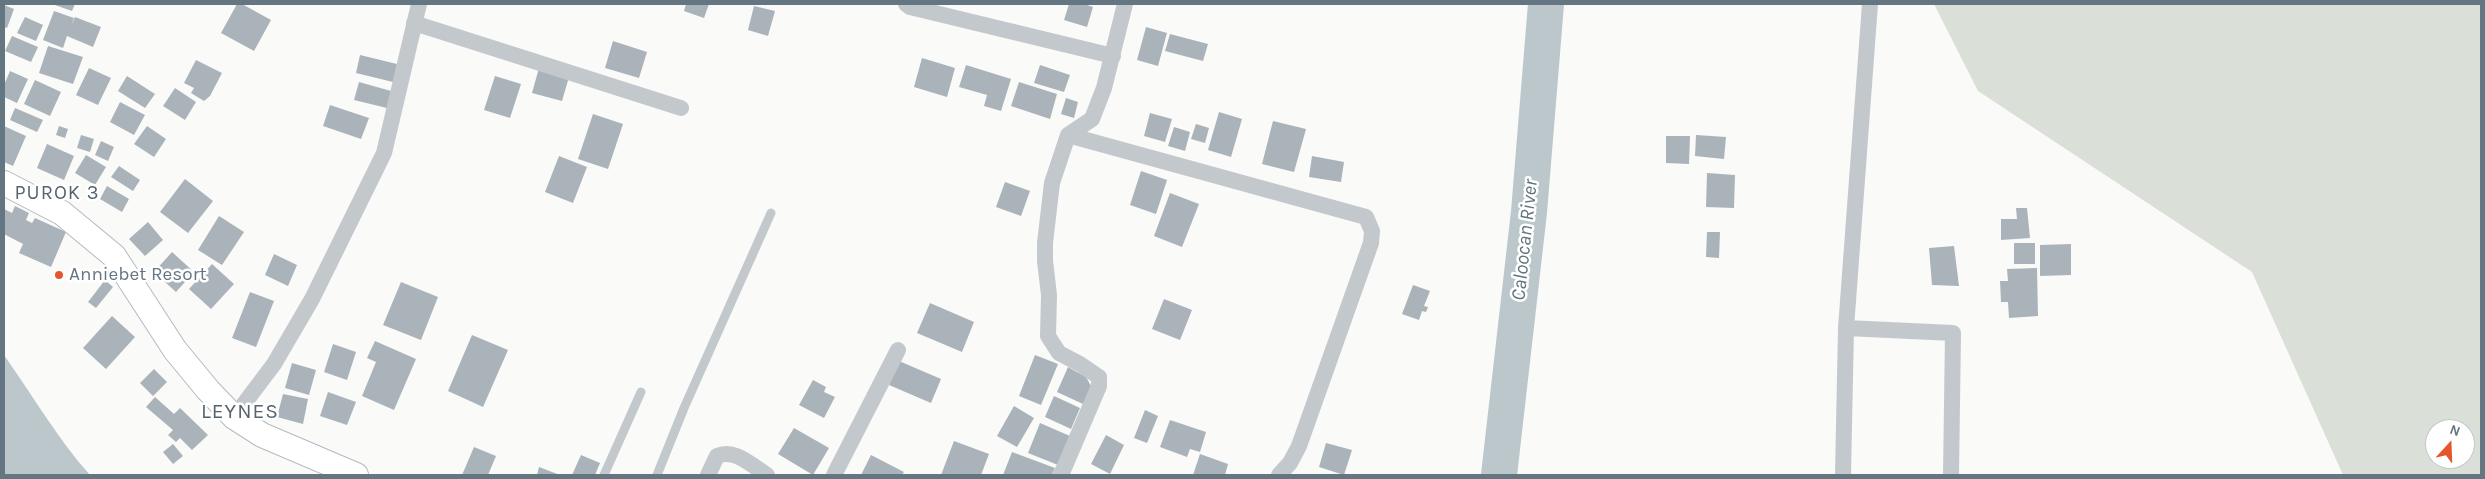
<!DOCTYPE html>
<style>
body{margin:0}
#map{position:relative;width:2485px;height:479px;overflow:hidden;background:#fafaf8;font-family:Karla,sans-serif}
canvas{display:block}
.frame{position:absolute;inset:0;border:5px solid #657683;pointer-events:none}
.north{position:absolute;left:2425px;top:419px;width:50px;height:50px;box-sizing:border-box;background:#fff;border:1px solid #c1c8cd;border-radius:50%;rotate:20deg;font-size:14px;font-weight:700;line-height:20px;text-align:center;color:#657683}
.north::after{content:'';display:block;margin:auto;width:18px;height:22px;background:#e4572e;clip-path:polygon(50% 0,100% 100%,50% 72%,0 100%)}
</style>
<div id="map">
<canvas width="2485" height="479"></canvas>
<div class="frame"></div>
<div class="north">N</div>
</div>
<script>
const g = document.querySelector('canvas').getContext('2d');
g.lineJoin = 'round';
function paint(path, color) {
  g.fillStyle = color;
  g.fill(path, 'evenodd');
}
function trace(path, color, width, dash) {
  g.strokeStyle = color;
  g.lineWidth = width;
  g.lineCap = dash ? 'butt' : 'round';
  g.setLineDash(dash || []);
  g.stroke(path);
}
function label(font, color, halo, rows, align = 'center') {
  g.font = font + ' Karla,sans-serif';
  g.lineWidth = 5;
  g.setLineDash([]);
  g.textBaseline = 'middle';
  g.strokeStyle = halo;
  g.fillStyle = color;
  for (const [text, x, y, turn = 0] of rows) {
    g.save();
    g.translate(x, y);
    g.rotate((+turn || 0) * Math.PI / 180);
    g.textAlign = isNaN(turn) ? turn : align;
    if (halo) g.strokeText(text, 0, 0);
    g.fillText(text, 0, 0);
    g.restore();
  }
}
const green = new Path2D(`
 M1934,4H2481V475H2343L2252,272L1978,91ZM2435,429H2465V459H2435Z`);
const water = new Path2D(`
 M4,355C33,396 57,438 90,475H4Z`);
const river = new Path2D(`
 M1499,475L1529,212L1546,4`);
const building = new Path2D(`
 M52,4H75L72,11Z
 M237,4H242L271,20L254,51L221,33Z
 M686,4H709L704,18L684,11Z
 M1069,4H1084L1093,7L1087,27L1064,20Z
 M4,5L14,9L7,28L4,27Z
 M754,6L775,11L768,36L748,30Z
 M54,11L74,18L71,26L75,17L101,27L93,47L67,36L63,48L43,40Z
 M25,17L43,25L36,41L17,33Z
 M1146,27L1167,33L1158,66L1137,60Z
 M1170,34L1208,44L1203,61L1165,51Z
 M12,36L38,47L31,62L5,51Z
 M613,41L647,52L639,78L605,68Z
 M48,46L83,57L73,84L39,73Z
 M360,55L397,64L393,82L356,73Z
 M922,58L955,68L947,97L914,87Z
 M196,60L222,73L210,96L204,101L191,93L194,88L184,83Z
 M966,65L1011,79L1001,111L984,106L987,95L959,87Z
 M1040,65L1070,75L1064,92L1034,83Z
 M89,68L111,78L98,105L76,95Z
 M539,68L569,77L562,101L532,93Z
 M10,71L28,79L17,103L4,97V85Z
 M127,76L155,94L145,108L118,91Z
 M495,76L521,84L510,118L484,110Z
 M35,80L61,92L50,116L24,104Z
 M359,82L391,91L387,108L354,100Z
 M1019,82L1057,94L1050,119L1011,106Z
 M175,88L196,102L185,120L163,106Z
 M1066,98L1078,102L1074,118L1061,114Z
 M120,102L145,115L134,135L110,122Z
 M330,105L369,118L361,139L323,126Z
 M15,108L43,120L37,132L10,120Z
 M1219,112L1242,119L1231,157L1208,150Z
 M1150,113L1172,119L1165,142L1144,136Z
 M593,114L623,124L608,169L578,159Z
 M1273,121L1306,129L1294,172L1262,164Z
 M1196,124L1209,128L1205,143L1191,139Z
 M4,126L26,136L13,166L4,162Z
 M59,126L68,129L65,138L56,135Z
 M147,126L166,139L154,157L134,144Z
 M1174,127L1190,132L1185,151L1168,146Z
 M81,135L94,139L90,152L77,148Z
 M1696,135L1726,137L1724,159L1695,156Z
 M1666,136H1690L1689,164L1666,163Z
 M101,141L114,147L108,161L95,155Z
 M47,144L74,156L64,180L37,168Z
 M86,155L106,167L95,185L75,173Z
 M559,156L587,167L573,203L545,192Z
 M1312,156L1344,162L1341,182L1309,177Z
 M119,166L140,180L133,191L111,177Z
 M1141,171L1167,180L1156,214L1130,205Z
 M1707,173L1735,175L1734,208L1706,207Z
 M185,179L213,201L188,233L160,212Z
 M1005,182L1030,191L1021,216L996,207Z
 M107,186L129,199L122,212L100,199Z
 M1170,193L1199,204L1182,247L1154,236Z
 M15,206L29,213L26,220L32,223L35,218L66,232L51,267L19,253L23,244L4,234V209L12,213Z
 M2016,208H2027L2030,238L2001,240V219H2017Z
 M219,216L244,232L222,265L198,250Z
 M148,222L163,240L145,256L129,239Z
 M1707,232H1720L1719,258L1706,257Z
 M2014,243H2035V264H2014Z
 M2071,244V275L2040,276V245Z
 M1954,246L1959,286L1932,285L1929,248Z
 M172,252L194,272L176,292L154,272Z
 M274,254L297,265L288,286L265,275Z
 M212,264L234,284L211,309L189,289Z
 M2037,268L2038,316L2009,318L2008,302H2001L2000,281H2008L2007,269Z
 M105,280L113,287L96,308L88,302Z
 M401,282L438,297L421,340L383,325Z
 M1413,285L1430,291L1424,306L1428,307L1426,312L1422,311L1419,320L1402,314Z
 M250,292L274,301L256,347L232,338Z
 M1164,299L1192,310L1180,340L1152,329Z
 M930,303L974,322L962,352L917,333Z
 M112,316L135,337L106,369L83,348Z
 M472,335L508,350L483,407L448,391Z
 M375,341L416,359L394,410L362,396L376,362L367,358Z
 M333,344L356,352L347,380L324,372Z
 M1035,355L1058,364L1041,405L1019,396Z
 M899,361L941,379L931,403L889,385Z
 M292,363L316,370L309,395L285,388Z
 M1068,367L1086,377L1095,393L1083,404L1057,392Z
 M154,369L167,382L153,396L140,383Z
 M813,380L826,387L824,392L835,397L824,418L799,405Z
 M328,392L356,402L347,425L320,416Z
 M283,394L308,399L303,424L277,417Z
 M1054,396L1080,408L1071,429L1045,417Z
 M155,397L174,414L180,408L208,435L192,450L180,438L176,442L168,435L173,430L146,407Z
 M1014,406L1034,418L1017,447L997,436Z
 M1145,410L1158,416L1147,443L1134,438Z
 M1170,420L1206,432L1200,452L1190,449L1187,457L1160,447Z
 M1040,423L1070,436L1058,465L1028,453Z
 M794,428L829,448L813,475L778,454Z
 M1106,435L1124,445L1110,474L1091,464Z
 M954,441L989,454L981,475H941Z
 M1326,443L1352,450L1344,475L1319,467Z
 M173,444L183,456L173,464L163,452Z
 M474,447L496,456L488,475H462Z
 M1012,452L1055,468L1052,475H1003Z
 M1200,454L1228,464L1225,475H1193Z
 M581,455L600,463L595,475H572Z
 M871,455L904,472L902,475H861Z
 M539,467L560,475H537Z`);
const lane = new Path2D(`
 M604,475L641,392
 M657,475L684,408L771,213`);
const street = new Path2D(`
 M906,4L910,7L1113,56
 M414,23L681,108
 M1068,135L1366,217L1372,231L1371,243L1299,446L1290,463L1279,475
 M1846,328L1953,333L1951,475
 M234,417L274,364L312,299L384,153L419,4
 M708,475L717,456C735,448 752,466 767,475
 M834,475L898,350
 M1061,475L1099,386V377L1080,364L1059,353L1048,336L1049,295L1045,261V243L1052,183L1068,135L1092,119L1104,88L1125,4
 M1843,475L1846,328L1870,4`);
const secondary = new Path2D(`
 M4,183L62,213L114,256L175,350L208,390L234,417L262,435L356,475`);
const markers = [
 [59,275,5,"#e4572e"]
];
const poiNames = [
 ["Anniebet Resort",69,275]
];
const neighbourhoodNames = [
 ["PUROK 3",57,193]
];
const waterNames = [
 ["Caloocan River",1525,240,-84]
];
const quarterNames = [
 ["LEYNES",240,412]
];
paint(green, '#dadfd7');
paint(water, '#bbc7cb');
trace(river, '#bbc7cb', 36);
paint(building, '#aab3b9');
trace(secondary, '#b3babf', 26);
trace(lane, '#c3c8cc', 9);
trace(street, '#c3c8cc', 16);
trace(secondary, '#fff', 24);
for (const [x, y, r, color] of markers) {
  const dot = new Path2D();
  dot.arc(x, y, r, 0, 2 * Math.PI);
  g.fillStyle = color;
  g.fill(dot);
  trace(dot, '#fff', 2);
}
label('19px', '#657683', '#fff', poiNames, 'left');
g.letterSpacing = '1px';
label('20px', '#57646e', '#fff', neighbourhoodNames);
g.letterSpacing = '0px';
label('italic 20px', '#60757c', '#fff', waterNames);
g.letterSpacing = '1px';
label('21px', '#57646e', '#fff', quarterNames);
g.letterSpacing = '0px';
</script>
